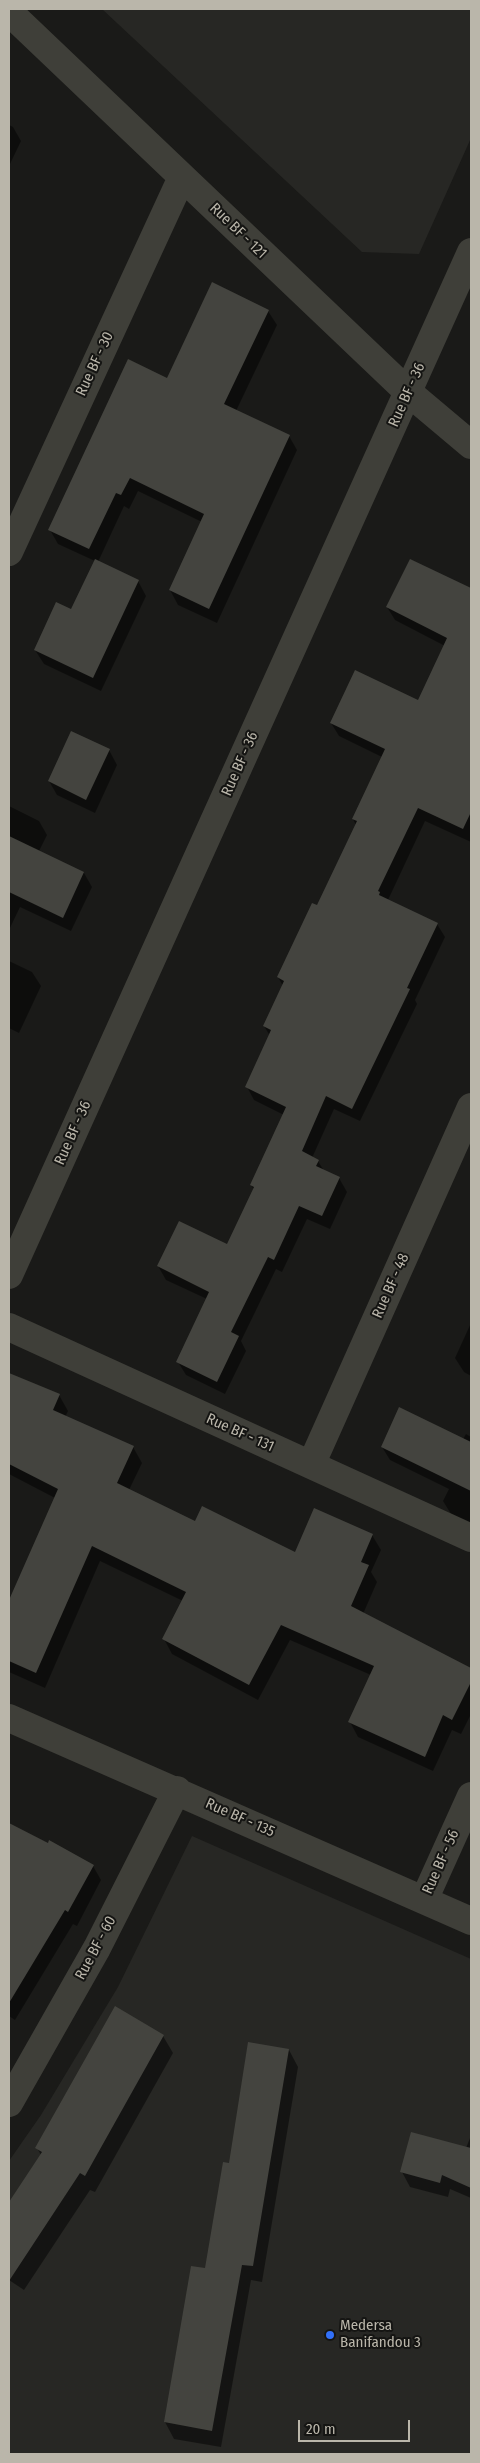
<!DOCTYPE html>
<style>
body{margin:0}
#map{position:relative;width:480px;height:2463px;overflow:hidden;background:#1a1a18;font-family:"Fira Sans Condensed",sans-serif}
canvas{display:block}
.frame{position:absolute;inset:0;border:10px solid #bab6aa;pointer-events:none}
.scale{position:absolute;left:298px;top:2420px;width:112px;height:22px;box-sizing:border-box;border:2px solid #bab6aa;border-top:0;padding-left:6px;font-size:15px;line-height:18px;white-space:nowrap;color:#bab6aa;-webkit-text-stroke:4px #151513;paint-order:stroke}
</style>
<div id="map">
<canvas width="480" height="2463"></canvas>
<div class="frame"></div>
<div class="scale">20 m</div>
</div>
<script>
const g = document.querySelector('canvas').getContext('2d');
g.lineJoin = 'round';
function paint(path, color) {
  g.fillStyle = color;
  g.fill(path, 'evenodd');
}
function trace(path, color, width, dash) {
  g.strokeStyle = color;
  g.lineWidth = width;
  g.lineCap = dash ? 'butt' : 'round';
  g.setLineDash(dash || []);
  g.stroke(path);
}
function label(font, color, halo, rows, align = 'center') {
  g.font = font + ' "Fira Sans Condensed",sans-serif';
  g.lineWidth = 4;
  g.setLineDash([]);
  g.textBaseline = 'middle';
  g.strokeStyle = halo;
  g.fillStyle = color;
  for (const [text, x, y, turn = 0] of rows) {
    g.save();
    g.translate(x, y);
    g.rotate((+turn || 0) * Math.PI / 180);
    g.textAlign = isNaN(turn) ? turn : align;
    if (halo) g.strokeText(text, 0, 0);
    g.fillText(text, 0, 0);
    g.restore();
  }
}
const built = new Path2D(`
 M102,9H471V138L419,254L362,252Z
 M192,1836L471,1959V2454H9V2161L41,2115L118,1987Z`);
const shadow = new Path2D(`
 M9,125L13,127L21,141L9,166Z
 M268,311L277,325L236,411L289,436L297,450L217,623L178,605L170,590L202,522L138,491L129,509L124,506L98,562L138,581L146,596L101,691L44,664L35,650L71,611L95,561L58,544L50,530L168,380Z
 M410,561L471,589V842L425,821L388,900L437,924L445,937L415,1000L417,1004L360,1121L334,1109L312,1158L318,1161L324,1171L339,1178L347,1192L330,1229L307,1219L282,1272L276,1269L241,1341L246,1351L225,1394L186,1375L178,1362L207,1299L166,1280L158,1266L228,1245L254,1190L251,1185L284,1115L254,1100L247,1087L270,1036L264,1026L283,986L278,977L317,907L356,825L353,819L382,757L339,736L331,723L419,702L445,646L395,620L387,607Z
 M109,750L117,765L95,813L57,795L49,781Z
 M9,806L39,821L47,835L39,851L84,873L92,887L71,931L20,907L9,930Z
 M9,961L32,972L41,986L19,1033L9,1028Z
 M471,1323V1376L464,1372L455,1358Z
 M15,1377L59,1395L68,1411L65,1417L133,1447L142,1463L129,1490L195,1522L295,1554L372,1535L381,1550L371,1572L377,1582L363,1614L471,1669V1714L461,1734L452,1730L433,1771L358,1737L350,1722L371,1675L290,1640L258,1700L172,1654L164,1639L183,1601L100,1561L45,1688L9,1672V1603L55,1498L9,1474V1391Z
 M466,1434L471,1437V1524L451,1514L443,1501L449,1489L390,1460L382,1447L463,1439Z
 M9,1824L93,1866L101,1880L77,1926L73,1924L15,2020L9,2016Z
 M163,2036L173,2053L95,2192L90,2190L24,2290L9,2280V2205L41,2155L37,2148Z
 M289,2050L298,2067L262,2282L251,2280L221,2447L174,2439L165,2422L192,2268L206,2270Z
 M470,2138L471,2198L450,2189L448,2197L410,2187L402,2172L466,2148Z`);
const building = new Path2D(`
 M212,282L269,310L224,404L290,435L209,609L169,590L204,514L130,478L121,495L116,493L89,549L48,530L128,359L167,378Z
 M95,559L139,580L93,678L34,650L56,602L71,609Z
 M410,559L471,588V812L463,829L418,808L378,891L380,892L379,895L438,923L407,988L410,989L352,1109L326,1096L302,1151L319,1160L316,1166L340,1177L322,1216L299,1206L274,1260L268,1257L231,1332L239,1336L217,1382L176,1362L209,1292L157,1266L179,1221L227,1244L254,1187L250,1185L286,1107L245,1087L271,1030L263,1026L284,981L277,977L312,903L317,905L357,821L352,819L385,749L330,723L355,670L418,700L447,638L386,607Z
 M71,731L110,749L86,800L48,781Z
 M9,836L84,872L63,918L9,892Z
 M9,1373L60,1394L53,1410L134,1446L117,1483L195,1521L202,1506L295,1552L314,1508L373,1534L361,1562L369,1565L351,1606L471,1668V1682L452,1720L443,1715L425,1757L348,1722L374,1666L281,1625L249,1685L162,1639L186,1592L92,1546L36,1673L9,1661V1600L58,1489L9,1464Z
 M399,1407L471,1442V1491L381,1447Z
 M9,1823L48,1843L49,1840L94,1865L68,1912L65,1910L9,2003Z
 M115,2006L164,2035L85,2176L80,2173L9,2281V2202L42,2152L35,2148Z
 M248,2042L289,2049L253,2266L242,2265L212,2431L164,2422L191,2266L205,2268L223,2162L229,2163Z
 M411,2132L471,2148V2188L442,2175L440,2183L400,2172Z`);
const street = new Path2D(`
 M9,12L408,392L471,445
 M9,552L182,177
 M9,1275L471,252
 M9,1327L471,1538
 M311,1465L471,1107
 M9,1718L471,1921
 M424,1900L471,1796
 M9,2103L97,1948L177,1790`);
const markers = [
 [330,2335,5,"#3270f8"]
];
const streetNames = [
 ["Rue BF - 121",238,231,44],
 ["Rue BF - 30",95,364,-65],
 ["Rue BF - 36",407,395,-66],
 ["Rue BF - 36",240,764,-66],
 ["Rue BF - 36",73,1133,-66],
 ["Rue BF - 48",391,1286,-66],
 ["Rue BF - 131",240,1433,24],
 ["Rue BF - 135",240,1818,24],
 ["Rue BF - 56",441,1862,-66],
 ["Rue BF - 60",96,1948,-62]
];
const poiNames = [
 ["Medersa",340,2326],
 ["Banifandou 3",340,2343]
];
paint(built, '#272724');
paint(shadow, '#0007');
paint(building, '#44443f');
trace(street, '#3f3f39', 28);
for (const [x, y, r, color] of markers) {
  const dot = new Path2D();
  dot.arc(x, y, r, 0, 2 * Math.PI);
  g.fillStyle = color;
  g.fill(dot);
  trace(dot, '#151513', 2);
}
label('15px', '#bab6aa', '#151513', streetNames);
label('15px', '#bab6aa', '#151513', poiNames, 'left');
</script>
